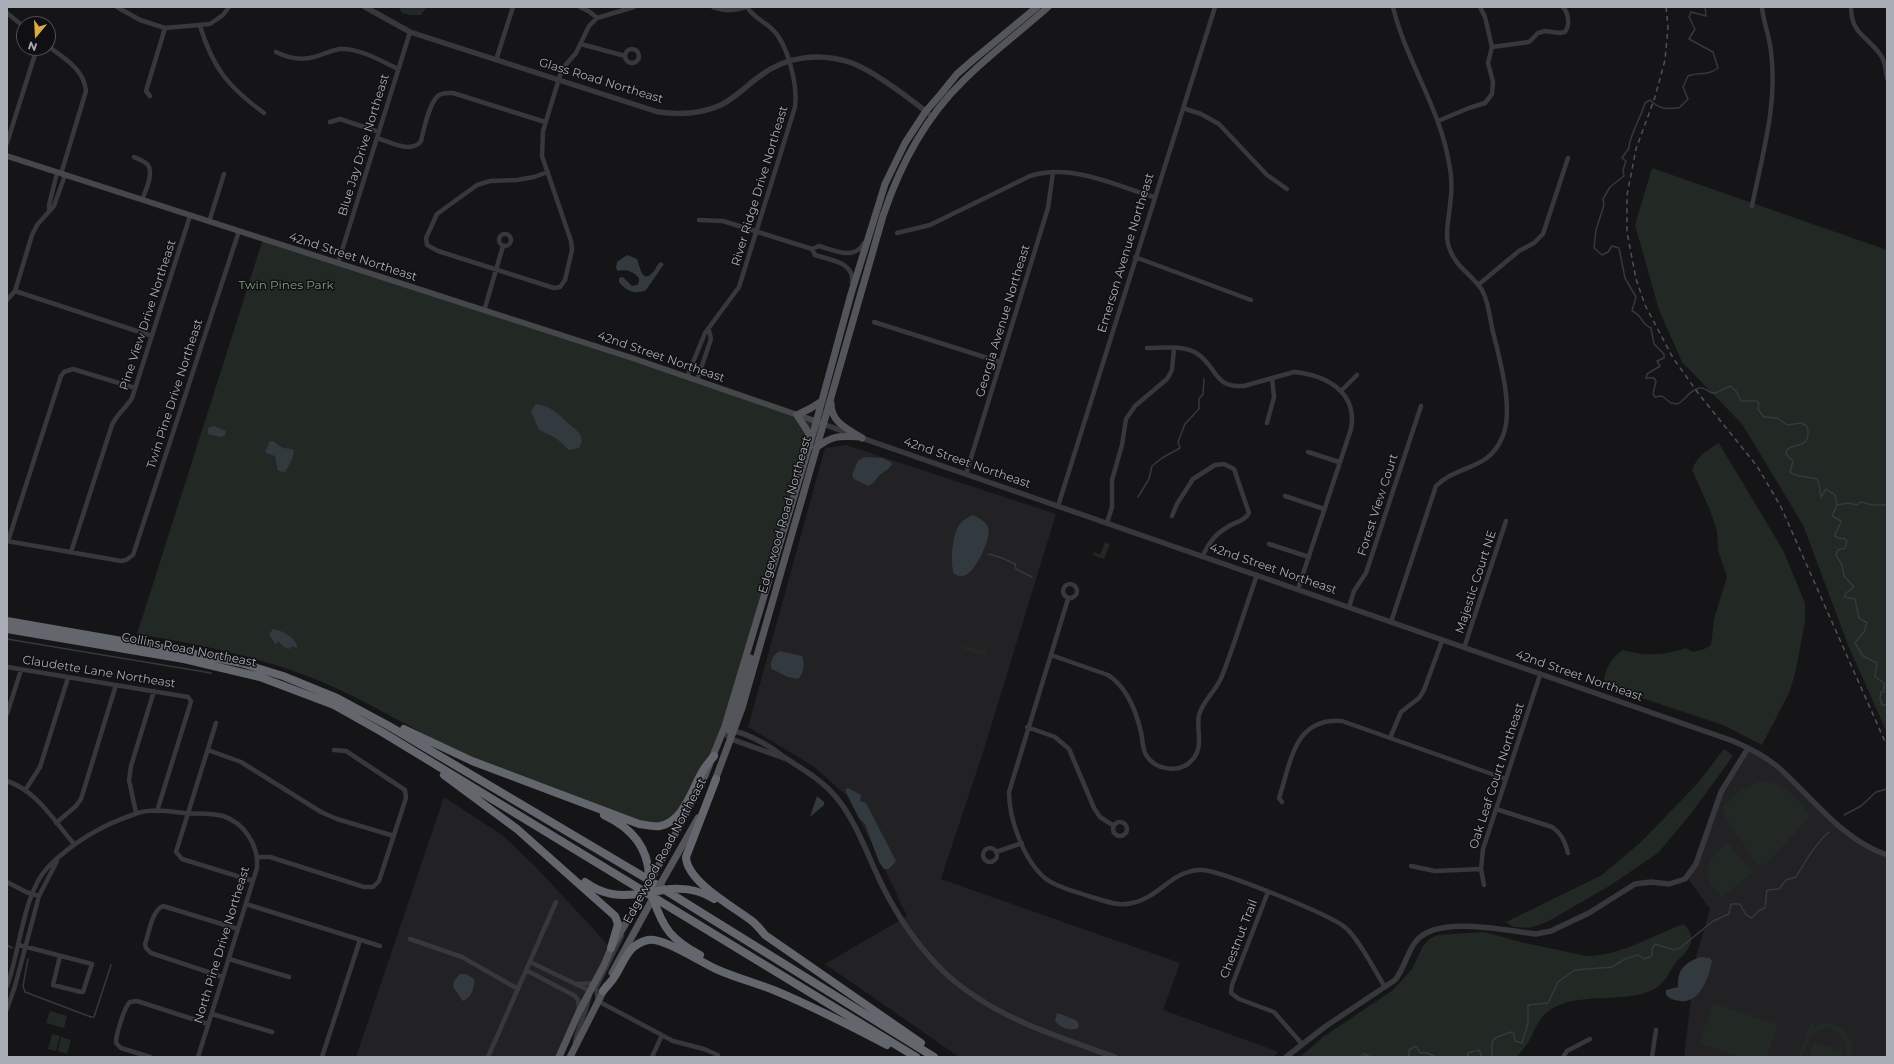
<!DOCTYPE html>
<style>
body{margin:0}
#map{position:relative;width:1894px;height:1064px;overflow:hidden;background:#151517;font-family:Montserrat,sans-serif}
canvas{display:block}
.frame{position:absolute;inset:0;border:8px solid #a9adb5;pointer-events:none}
.north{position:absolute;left:16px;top:16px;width:40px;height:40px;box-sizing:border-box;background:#101012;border:1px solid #4d4f53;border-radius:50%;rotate:198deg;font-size:11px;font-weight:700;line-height:16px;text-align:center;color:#a9adb5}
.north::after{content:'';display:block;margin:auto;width:14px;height:18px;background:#dcab48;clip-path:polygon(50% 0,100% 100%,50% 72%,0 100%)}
</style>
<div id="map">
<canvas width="1894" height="1064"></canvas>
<div class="frame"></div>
<div class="north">N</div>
</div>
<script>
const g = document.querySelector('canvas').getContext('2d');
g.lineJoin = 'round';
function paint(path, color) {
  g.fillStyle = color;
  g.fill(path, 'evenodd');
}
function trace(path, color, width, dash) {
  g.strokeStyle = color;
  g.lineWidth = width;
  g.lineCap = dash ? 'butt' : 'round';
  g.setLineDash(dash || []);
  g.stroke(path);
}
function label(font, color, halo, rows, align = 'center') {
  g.font = font + ' Montserrat,sans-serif';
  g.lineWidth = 3;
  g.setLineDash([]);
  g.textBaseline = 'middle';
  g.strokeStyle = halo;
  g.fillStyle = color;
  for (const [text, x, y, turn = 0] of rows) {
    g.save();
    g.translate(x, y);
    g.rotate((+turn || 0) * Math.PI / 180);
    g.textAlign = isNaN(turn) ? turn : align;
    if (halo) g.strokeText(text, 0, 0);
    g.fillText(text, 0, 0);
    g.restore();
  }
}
const built = new Path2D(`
 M846,445L1056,514L984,749L941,879L1180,963L1163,1010L1279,1052L1273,1057H959L825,964L907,916L877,853L847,796L813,766L748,727L825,448Z
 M1748,748L1759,754L1858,841L1887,855V1057H1684L1696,957L1710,909L1687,877L1693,869L1716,804Z
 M444,797L502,835L535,866L611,948L559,1057H356Z`);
const green = new Path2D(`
 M399,7H427L421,15H411L402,13Z
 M1652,168L1887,250V733L1848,645L1803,525L1742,424L1682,362L1659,310L1635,225Z
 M263,239L816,422L717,748L676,817L650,826C590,803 528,782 469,756C421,735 377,706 329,685C267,658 203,645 137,634Z
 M1719,443L1783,550L1805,603V622L1795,674L1789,693L1762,745L1723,725L1608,687L1604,682C1605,668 1611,658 1623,650C1647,657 1663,655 1686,648L1693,652L1704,649L1711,645L1714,619L1727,577L1718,550L1717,531L1710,510L1692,470C1697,456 1707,450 1719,443Z
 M1105,542L1110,544L1104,559L1093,555L1094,552L1100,555Z
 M963,645L980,650V648L987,650L985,656L962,649Z
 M1724,749L1733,756L1690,815L1658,853L1611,885L1547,922L1530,928L1513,927L1506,922L1602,875L1642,841L1697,784Z
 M1760,781C1787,783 1795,796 1811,816L1766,864H1757L1724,815L1723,807L1741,790Z
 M1727,842L1752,871V874L1722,897C1718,892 1712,887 1710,882C1703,864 1715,853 1727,842Z
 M1684,924C1696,937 1692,947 1680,958C1671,966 1667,982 1656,988C1631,1004 1584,992 1555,1007C1542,1013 1537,1025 1531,1037C1528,1044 1522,1050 1517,1057H1300L1323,1037L1393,990L1412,969L1423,946L1429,939L1437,935L1484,932L1525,943L1587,956C1622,956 1652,935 1684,924Z
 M1713,1003L1778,1025L1767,1057H1740L1699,1043Z
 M50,1011L67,1016L64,1028L46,1023Z
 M1810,1023L1815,1025L1814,1027C1835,1015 1857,1035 1852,1057H1845C1852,1035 1826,1018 1811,1037C1807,1042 1805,1050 1803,1057H1798Z
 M52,1034L60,1036L56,1051L48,1049Z
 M61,1037L71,1040L67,1054L58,1051Z
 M1814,1041L1843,1051L1841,1057H1809Z`);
const water = new Path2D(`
 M627,255L637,259C640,266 642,286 654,271C656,268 657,265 660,262L664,264L646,290C635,295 626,291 619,282V278L623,277L632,286L637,285L639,282V278C633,271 626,269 618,271L616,268L617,262Z
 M536,404C549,405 559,414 568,423C575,430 587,435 579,448L569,450L556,438L539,430L531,411Z
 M214,426L226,431L225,435L220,437L208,434V428Z
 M270,441C277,441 278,447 284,448C289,449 290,448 294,450L292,460L285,472L278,471L275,456L266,453L265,451Z
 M864,457L882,458L891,462L892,464C889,470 884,471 880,475C875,479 875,483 868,486L854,479L852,475L858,461Z
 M973,515C979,518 985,521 988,527C992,538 976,570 966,575C962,577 958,576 954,574C950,563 952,533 960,524C963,520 969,517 973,515Z
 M273,629C282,630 298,639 297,648L292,646L289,649L284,647L278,641L276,645L269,634Z
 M780,651L802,656C805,663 804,674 798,679L788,677L772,669C769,663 773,654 780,651Z
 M848,788L861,795L860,801L866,803L896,861L889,869H884L879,862L865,824L859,818L845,790Z
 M817,796L824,802V805L810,817Z
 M1701,957L1710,958L1712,961C1709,977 1700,1004 1680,1001C1674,1000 1670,999 1666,995V990L1678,987C1677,970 1685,962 1701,957Z
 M460,974H466L474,979C475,987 472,997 463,1001L453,987L454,981Z
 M1057,1013L1076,1020L1079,1025L1078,1028C1071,1032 1058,1027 1055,1020Z`);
const stream = new Path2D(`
 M1705,7L1706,16L1691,12L1689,17L1695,29L1689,39L1713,52L1718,68C1709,76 1697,72 1688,76L1683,87L1688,99L1679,108C1667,109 1660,110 1650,100L1645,103C1642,115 1628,139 1629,148L1622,158L1626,161L1623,170L1624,176L1610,187L1603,199L1604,205L1596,230L1594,248L1602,255L1608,252L1612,246L1619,248L1625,278L1636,297L1632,311C1644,316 1640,324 1651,328L1654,344L1664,354V358L1657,361L1660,366L1647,374L1646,378H1654L1656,381L1653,394L1655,397L1662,396L1671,403L1677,404C1685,401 1687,392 1699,388C1705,386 1707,392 1713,393C1719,393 1725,388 1730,386L1736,391L1741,401H1757L1759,403L1758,409L1764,417L1777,418L1787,425L1801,423L1807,426C1814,453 1786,440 1786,454L1793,461L1790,472C1796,478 1808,476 1817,479L1819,484L1821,497L1826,489L1835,495L1837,505L1832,516L1841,521C1841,527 1835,529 1835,536L1840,539L1844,538L1847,541L1845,548L1838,550L1836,555L1842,565L1844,576L1854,587L1846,593L1844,597L1855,599L1859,618L1867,623L1864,632L1855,643L1863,656L1877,663L1875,677L1884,683V692H1881L1880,699L1882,705H1887
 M1138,497L1149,479L1152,466L1162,458L1180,448L1178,442L1185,424L1199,409V399L1203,394L1204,379
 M1837,505L1848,503L1857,505L1861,502L1872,505H1887
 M989,554L1002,558L1015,564L1016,569L1032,577
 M7,639L211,673
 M1887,717V725
 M1844,815L1861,806L1876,792L1887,789
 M7,945L12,948
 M28,959L23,986L25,992L91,1017H94L111,965
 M1360,1057L1364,1054L1371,1057
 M1409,1057V1050L1416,1046L1420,1053H1428L1436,1057
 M1468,1057V1053L1479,1050L1482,1057
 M1492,1057V1042L1495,1038L1511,1032L1514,1034L1515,1041L1522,1043L1528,1023V1005L1548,1003L1558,982L1575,970L1612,967L1625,959L1638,955L1644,959L1652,956V949L1655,944L1674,950L1680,948L1713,921L1729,914L1731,904H1740L1746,915L1752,918L1758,911L1765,908L1767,890L1779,889L1786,880L1796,877C1805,862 1816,843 1829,832`);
const minor = new Path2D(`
 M117,7L140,20L165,28L210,24L223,15L229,7
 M580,7L590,12L597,18
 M713,7C725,11 733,11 746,7
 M1851,7C1851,34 1867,36 1880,54C1885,60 1886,70 1887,78
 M7,13L24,27
 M200,26C213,68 228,87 264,113
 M581,44L625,56
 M48,46C65,59 84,69 86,91L61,174
 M1492,47L1529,42L1538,33L1545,31L1560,33L1565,32C1570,25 1569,14 1563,7
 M625 56a7 7 0 1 1 14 0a7 7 0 1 1-14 0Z
 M276,52C288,58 300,61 314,57C323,55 331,50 340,49C360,48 381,61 398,69
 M496,60L513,7
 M150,96L146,91L165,28
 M1183,108L1201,114L1219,124L1267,175L1287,189
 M1438,121L1469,108L1485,103L1492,94L1493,82L1488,63L1492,47L1485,17L1480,7
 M330,122L340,119L379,132
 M377,138C390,142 412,154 421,141C424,129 429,103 438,96C442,92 448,93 453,93L545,122
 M7,143L37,48
 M134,157C138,159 145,161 148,165C154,174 145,192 142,200
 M548,172L534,177L517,180L490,181L477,185L437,214L426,238L427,245L438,251L554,288L560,287L565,280L572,250L571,241L542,156L543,131L562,69L576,53L589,26L597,18L634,7
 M1752,206C1762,156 1778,103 1771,52C1770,37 1763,22 1762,7
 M49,211V205L57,173
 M699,220L723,221L812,249L815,255C830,260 855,262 852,283
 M209,222L224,174
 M897,233L930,225L1030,176C1072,163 1114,185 1154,197
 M499 240a6 6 0 1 1 12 0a6 6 0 1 1-12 0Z
 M812,249L819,246C833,250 855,261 864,243
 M1135,257L1251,300
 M338,263L410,32
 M1478,285L1519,251L1534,243L1543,234L1568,158
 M15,291L152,336
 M7,300L15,291L32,235L37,225L54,206L65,175
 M484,311L503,246
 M874,322L1000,362
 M1147,348C1162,348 1183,345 1196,353C1217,365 1212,388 1244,386L1294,372C1326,375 1358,392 1351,429L1298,589
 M687,377L705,333L739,287L795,107C798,86 788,44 772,29C763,20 755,19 747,7
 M697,380L711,339L709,330
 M1342,390L1357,375
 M1267,423L1274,397L1272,378
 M1308,452L1339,462
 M966,474L1048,208L1053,172
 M1285,496L1324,509
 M1058,506L1215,7
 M1172,516L1177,504L1193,479L1215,465L1224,464L1234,469L1249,513C1244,522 1234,522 1226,528C1214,535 1208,545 1202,557
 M1107,523L1112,507V480L1122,445L1126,419L1135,406L1167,379L1172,370L1174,348
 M7,541L121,561L126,560L133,555L239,231
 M8,541L61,376L64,372L73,369L135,388
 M1269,544L1309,557
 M71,552L112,425C117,414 126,408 132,398L190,216
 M1063 591a7 7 0 1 1 14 0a7 7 0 1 1-14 0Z
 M1068,599L1009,792C1009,820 1024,861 1046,879C1058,888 1075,891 1088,896C1103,900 1117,907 1132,903C1159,898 1173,869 1202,870C1221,871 1335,916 1347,929C1360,941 1375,971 1385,987
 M1349,607L1354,591L1366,573L1421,406
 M1391,622L1436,486C1458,464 1488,471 1502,438C1515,410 1499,357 1492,328C1490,316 1488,301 1482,290C1471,273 1454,267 1448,244C1445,231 1449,218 1450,205C1452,192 1452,177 1449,163C1440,108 1406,61 1393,7
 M1464,648L1506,521
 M1051,655L1108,675C1127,687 1136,711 1141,732C1143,740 1142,748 1146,755C1156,771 1181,774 1193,759C1204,746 1196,730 1199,715C1203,700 1217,690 1222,676C1235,643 1245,609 1257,575
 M7,667L188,697L191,701L190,705L157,811
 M7,714L21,670
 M216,723L176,852L182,859L253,881
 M1027,727L1055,737L1069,749L1094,808L1100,817L1114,826
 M1390,738L1401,712L1419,698L1424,690L1442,641
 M208,750L241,762L321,812L337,819L394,836
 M7,781C37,791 54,821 74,844
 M26,789L40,767L68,678
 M1282,802L1279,798C1291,762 1294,717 1342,721L1506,779
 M1496,809L1552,827C1562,834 1565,842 1568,853
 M136,813L129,780L131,766L154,691
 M1113 829a7 7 0 1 1 14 0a7 7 0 1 1-14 0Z
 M56,823L76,806L81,799L116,685
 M983 855a7 7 0 1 1 14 0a7 7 0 1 1-14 0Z
 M996,852L1022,843
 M257,857H270L364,887H373L379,881L406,798L405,790L346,751L334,750
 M1411,866L1435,871L1481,869
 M7,882L26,892L39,896
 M1484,885L1481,869L1483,849L1540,675
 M1268,892L1232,985L1231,993L1239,999L1274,1012L1302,1044
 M246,904L380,946
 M622,936L596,988L598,1001L673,1041L704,1049L718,1055
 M410,939L462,957L518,989
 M19,945L92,964L83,992H81L53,985L60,956
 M229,959L289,977
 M530,962L590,991C589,1010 578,1024 575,1042
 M526,970L575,996L578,1000L579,1010
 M223,977L151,953L146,948L145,944C149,933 152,910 163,906L238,929
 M576,984L595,983
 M7,986C20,952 23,893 48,867C73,842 102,825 135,814C150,808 168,811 184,813C196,814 210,813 223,816C244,823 259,845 257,868L198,1057
 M7,1009L15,986L39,896L57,861
 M212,1014L272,1032
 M150,1057L121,1048L116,1043C116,1035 124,1007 130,1002L137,1001L208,1024
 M322,1057L360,940
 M488,1057L556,902
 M652,1057L662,1035
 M1563,1057L1567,1051L1590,1039
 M1652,1057L1656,1030`);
const tertiary = new Path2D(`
 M365,7L410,32L658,112C680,115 701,114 721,105C736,97 746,86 760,76C786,56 820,52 852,63C873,71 909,98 928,113
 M823,424L851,434
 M859,437L1733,741C1749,748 1765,756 1778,767C1812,797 1842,840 1887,855
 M723,731L731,739L784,758
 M730,731C744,731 770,746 781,755C800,768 820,778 836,797C856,821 867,854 881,883C897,916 918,947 945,973C993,1017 1055,1036 1115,1057
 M1286,1057L1326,1026L1395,980C1405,968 1407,951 1417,940C1439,915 1507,931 1536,934L1551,931L1589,913L1635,884L1651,882L1669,884L1685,879L1696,864L1721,792L1748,748`);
const secondary = new Path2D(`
 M7,156L632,358L821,423`);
const primary = new Path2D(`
 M831,403C831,423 848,429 862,438
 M811,439L808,432L797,415L811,408L822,401
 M816,448C833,435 839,436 860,437
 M730,731L747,673L750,658
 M714,783L742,708L883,216C900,165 924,119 963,81C990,54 1020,32 1048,7
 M652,878L702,783L725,726L814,430L851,294L885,184L905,143L926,111L940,95L957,74L973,60L1037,7
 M661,883L698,818
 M612,973L653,898
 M559,1057L579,1012L604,965L611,948L640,900
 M570,1057L606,986`);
const motorway = new Path2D(`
 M7,621L185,652L241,663L283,676L337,698L389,726L644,877L934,1057
 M7,629L184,659L260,677L334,705L382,732L916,1057
 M404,729L472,761L639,824C646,825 653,827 660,826C685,821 692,787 704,769C707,764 711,760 714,756
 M444,775L517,829L615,916L618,924L611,948
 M716,779L686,857C687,882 734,907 752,921C757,925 761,930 765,935L921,1043
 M604,815C630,827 648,846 649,876
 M585,882C604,896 622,897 644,893
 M671,889C687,888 700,890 714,899
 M653,898C663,929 672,940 700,955
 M603,991C606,987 610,983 613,979C624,964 626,945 648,940C663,937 700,962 716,969C736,978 756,983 776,991C814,1007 851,1026 887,1045`);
const rail = new Path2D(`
 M1666,7L1668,27L1665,60L1655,97L1636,149L1627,195V232L1636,279L1645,305L1673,358L1698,393L1757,466L1781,507L1887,746`);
const primaryBridge = new Path2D(`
 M655,894L661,883`);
const motorwayBridge = new Path2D(`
 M649,876L653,898
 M644,893L671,889`);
const streetNames = [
 ["Glass Road Northeast",601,81,17],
 ["Blue Jay Drive Northeast",364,145,-73],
 ["River Ridge Drive Northeast",760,186,-73],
 ["Emerson Avenue Northeast",1126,253,-73],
 ["42nd Street Northeast",353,257,18],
 ["Pine View Drive Northeast",148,315,-72],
 ["Georgia Avenue Northeast",1003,321,-73],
 ["42nd Street Northeast",661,357,19],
 ["Twin Pine Drive Northeast",175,394,-72],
 ["42nd Street Northeast",967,463,19],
 ["Forest View Court",1378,505,-72],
 ["Edgewood Road Northeast",785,515,-74],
 ["42nd Street Northeast",1273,569,19],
 ["Majestic Court NE",1476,582,-72],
 ["Collins Road Northeast",189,650,11],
 ["Claudette Lane Northeast",99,672,9],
 ["42nd Street Northeast",1579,676,19],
 ["Oak Leaf Court Northeast",1497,776,-72],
 ["Edgewood Road Northeast",665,851,-62],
 ["Chestnut Trail",1239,939,-69],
 ["North Pine Drive Northeast",222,945,-73]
];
const parkNames = [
 ["Twin Pines Park",286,285]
];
paint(built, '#222124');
paint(green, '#222823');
paint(water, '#323a40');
trace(stream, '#323a40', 1.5);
trace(minor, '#37383b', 4.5);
trace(tertiary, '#37383b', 5.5);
trace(secondary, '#45474b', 6);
trace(primary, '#53555a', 7);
trace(motorway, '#63666c', 8);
trace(rail, '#505256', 1.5, [5, 4]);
trace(primaryBridge, '#53555a', 7);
trace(motorwayBridge, '#63666c', 8);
label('12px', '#a9adb5', '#101012', streetNames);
label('12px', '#829e84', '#101012', parkNames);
</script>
